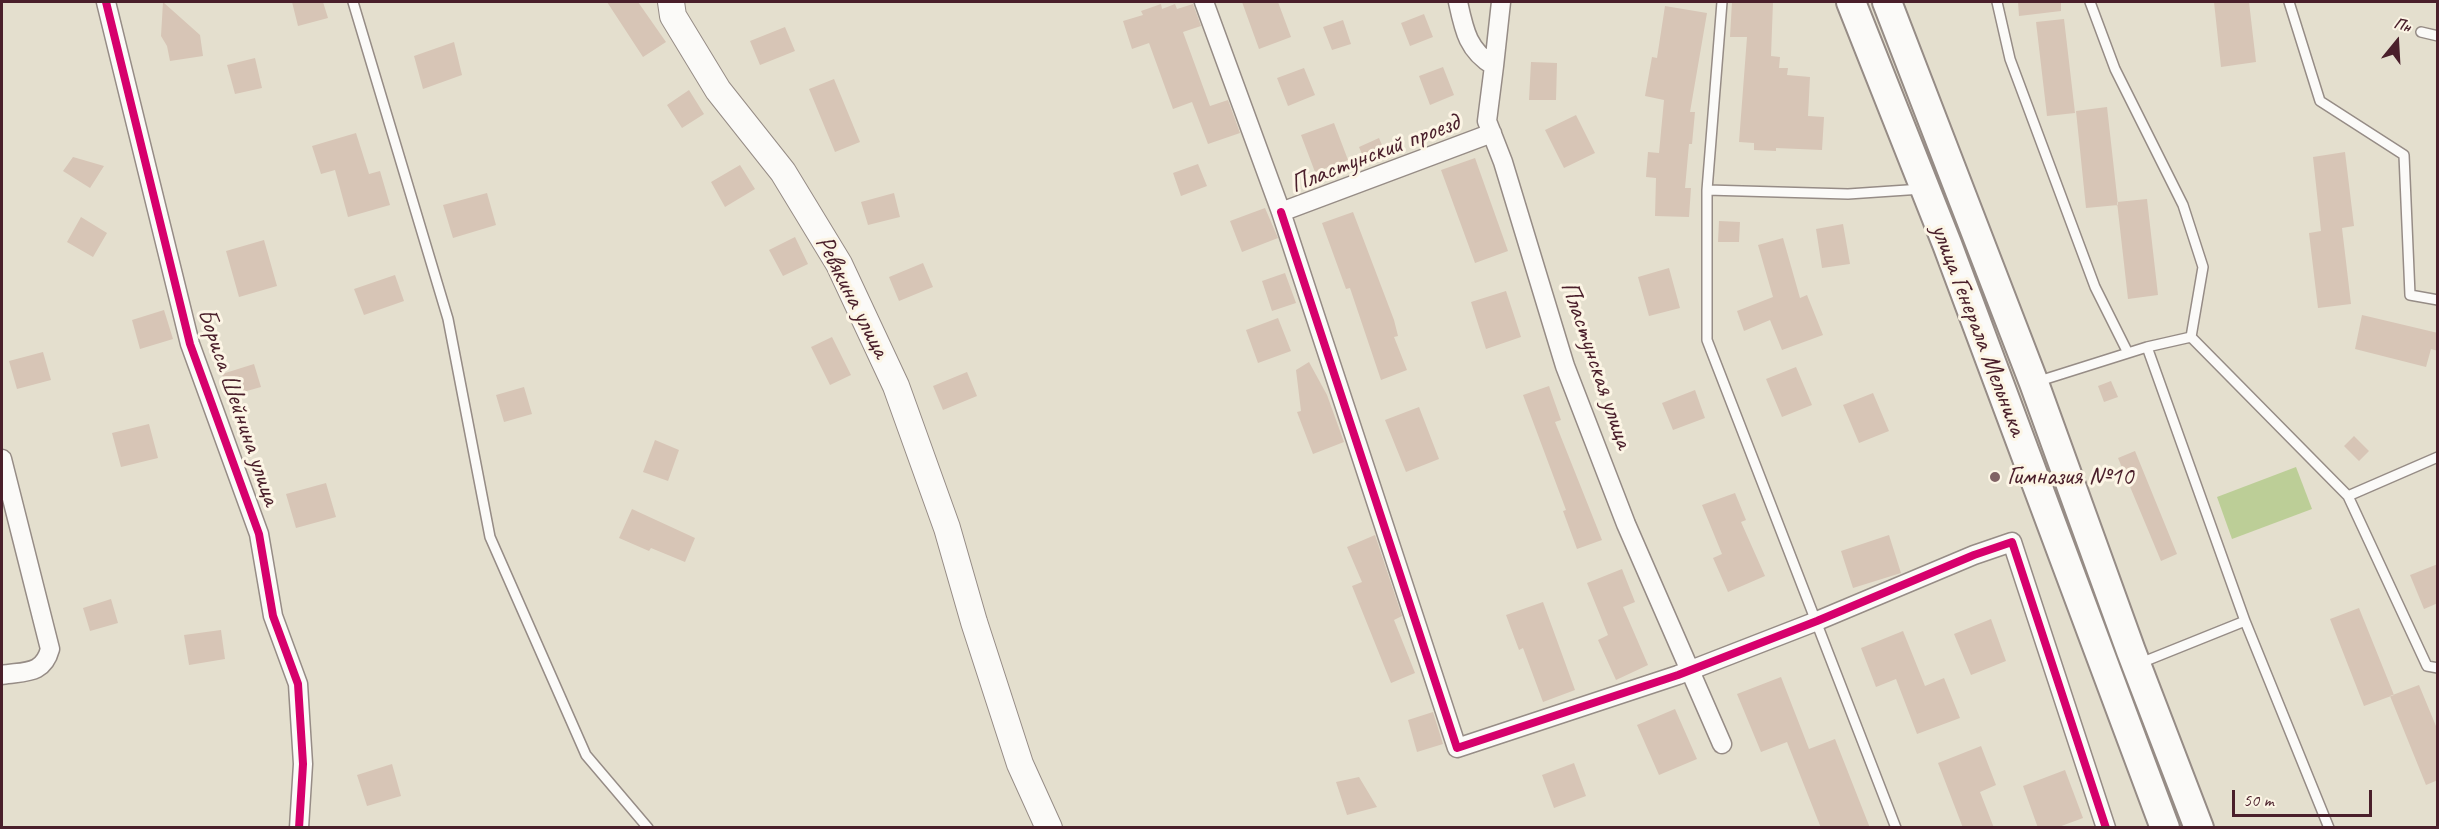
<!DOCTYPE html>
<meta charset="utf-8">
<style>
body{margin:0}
#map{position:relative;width:2439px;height:829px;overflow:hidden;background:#e4dfce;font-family:Caveat,sans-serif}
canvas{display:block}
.frame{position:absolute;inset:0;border:3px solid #4a1f2b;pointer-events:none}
.north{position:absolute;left:2367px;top:12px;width:60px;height:60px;-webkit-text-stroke:4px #fcf5e5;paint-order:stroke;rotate:18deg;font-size:16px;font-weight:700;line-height:24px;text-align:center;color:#4a1f2b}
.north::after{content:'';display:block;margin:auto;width:21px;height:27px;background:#4a1f2b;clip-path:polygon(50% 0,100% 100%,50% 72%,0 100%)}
.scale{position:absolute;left:2232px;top:790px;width:140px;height:27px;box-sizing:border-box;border:3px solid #4a1f2b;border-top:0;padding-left:8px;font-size:18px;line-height:21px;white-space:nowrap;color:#4a1f2b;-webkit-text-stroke:4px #fcf5e5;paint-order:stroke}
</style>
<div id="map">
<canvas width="2439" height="829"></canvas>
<div class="frame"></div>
<div class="north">Пн</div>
<div class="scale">50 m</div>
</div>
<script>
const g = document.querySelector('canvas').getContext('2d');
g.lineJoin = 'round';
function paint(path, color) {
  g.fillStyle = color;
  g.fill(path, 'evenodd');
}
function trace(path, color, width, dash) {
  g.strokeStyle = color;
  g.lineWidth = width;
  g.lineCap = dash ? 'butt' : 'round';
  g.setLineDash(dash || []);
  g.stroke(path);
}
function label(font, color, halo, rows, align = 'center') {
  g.font = font + ' Caveat,sans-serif';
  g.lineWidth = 6;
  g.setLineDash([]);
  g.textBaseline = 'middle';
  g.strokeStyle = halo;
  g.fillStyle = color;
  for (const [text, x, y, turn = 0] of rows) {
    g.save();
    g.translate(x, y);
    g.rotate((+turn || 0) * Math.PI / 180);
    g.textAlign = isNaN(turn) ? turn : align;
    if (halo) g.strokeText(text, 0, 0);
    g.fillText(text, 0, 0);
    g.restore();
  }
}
const green = new Path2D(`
 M2296,467L2312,509L2232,539L2217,497Z`);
const building = new Path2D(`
 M163,2L200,35L203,56L170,61L167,46L161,36Z
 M292,2H323L328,18L298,26Z
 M607,2H638L666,42L643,57Z
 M1242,2H1278L1291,37L1259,49Z
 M1732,2H1773L1771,56L1780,57L1779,68H1788L1787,75L1810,77L1808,116L1824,117L1822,150L1776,148V151L1754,150V143L1739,142L1747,37H1730Z
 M2018,2H2061V11L2019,16Z
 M2214,2H2249L2256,62L2221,67Z
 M1161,4L1162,9L1175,4L1177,9L1193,4L1201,26L1183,32L1210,106L1228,100L1240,133L1208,144L1192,102L1173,109L1149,43L1132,49L1123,21L1143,15L1141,11Z
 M1665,6L1707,13L1690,112H1695L1692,144H1689L1685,188H1691L1689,217L1655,216L1656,178L1646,177L1648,152L1659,153L1664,100L1645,96L1652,57L1657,58Z
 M1424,14L1433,37L1410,46L1401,23Z
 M2064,19L2075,113L2047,116L2036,22Z
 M1343,20L1351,44L1332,50L1323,27Z
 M785,27L795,51L760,65L750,41Z
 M454,42L462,75L423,89L414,56Z
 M255,58L262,88L235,94L227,65Z
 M1531,62L1557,63L1556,100H1529Z
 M1443,67L1454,95L1430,105L1419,76Z
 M1304,68L1315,95L1288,106L1277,78Z
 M834,79L860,142L835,152L809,89Z
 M689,90L704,114L682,128L667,105Z
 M2107,107L2118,205L2086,208L2076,111Z
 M1576,115L1595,153L1564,168L1545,130Z
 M1334,123L1348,160L1315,172L1301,135Z
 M356,133L369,174L380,171L390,205L348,217L335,170L321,174L312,146Z
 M1379,138L1385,152L1365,161L1359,147Z
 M2345,152L2354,226L2342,228L2351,304L2318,308L2309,233L2321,231L2313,157Z
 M73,157L104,166L90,188L63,171Z
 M1475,158L1508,251L1475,263L1441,170Z
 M1198,164L1207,186L1181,196L1173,173Z
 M740,165L755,189L725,207L711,182Z
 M487,193L496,225L453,238L443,205Z
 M894,193L900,217L868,225L861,202Z
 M2147,199L2158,295L2128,299L2117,202Z
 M1265,208L1278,238L1242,252L1230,221Z
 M1353,212L1394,320L1398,336L1394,337L1407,370L1381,380L1350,288L1346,289L1322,223Z
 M81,217L107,233L93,257L67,242Z
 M1719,221L1740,222L1739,242H1718Z
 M1843,224L1850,264L1822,268L1816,229Z
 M795,237L808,264L783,276L769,250Z
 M1783,238L1800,298L1807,295L1823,335L1782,350L1770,320L1744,331L1737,311L1773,297L1758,245Z
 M264,240L277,286L239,297L226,251Z
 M923,263L933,287L899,301L889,277Z
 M1669,268L1680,308L1649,316L1638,277Z
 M1285,273L1296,303L1272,311L1262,281Z
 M395,275L404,301L364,315L354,289Z
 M1506,291L1521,337L1486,349L1471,302Z
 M164,310L173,339L140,349L132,320Z
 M2362,315L2438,333V351L2431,349L2426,367L2355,349Z
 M1278,318L1291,351L1258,363L1246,330Z
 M832,337L851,375L830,385L811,347Z
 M43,352L51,380L17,389L9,361Z
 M1309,362L1327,395L1344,442L1313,454L1297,412L1301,411L1296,370Z
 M254,364L261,387L229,396L222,374Z
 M1796,367L1812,405L1782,417L1766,379Z
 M967,372L977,396L943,410L933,386Z
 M2111,381L2118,397L2104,402L2098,386Z
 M1549,386L1561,420L1555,422L1602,540L1577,549L1563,511L1566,510L1523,395Z
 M524,387L532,414L504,422L496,395Z
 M1695,390L1705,418L1673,430L1662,403Z
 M1873,393L1889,431L1859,443L1843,405Z
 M1419,407L1439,459L1406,472L1385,420Z
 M149,424L158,458L121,467L112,433Z
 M2354,436L2369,451L2359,461L2344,446Z
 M655,440L679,450L668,481L643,472Z
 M2135,451L2177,554L2161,561L2118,458Z
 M326,483L336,517L296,528L286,494Z
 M1735,493L1746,520L1741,522L1765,576L1728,592L1713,558L1722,554L1702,505Z
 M632,509L695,538L685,562L651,548L649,551L619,538Z
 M1375,535L1402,616L1394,620L1415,673L1391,683L1352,586L1362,582L1347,547Z
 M1889,535L1901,573L1853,588L1841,551Z
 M2438,564V603L2424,609L2410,575Z
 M1622,569L1635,602L1623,607L1648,665L1616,680L1598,640L1608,635L1587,583Z
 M111,599L118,623L90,631L83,608Z
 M1543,602L1575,690L1543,702L1523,648L1519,650L1506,615Z
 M2359,608L2394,695L2364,706L2330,619Z
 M1991,619L2006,661L1971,675L1954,634Z
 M221,630L225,659L189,665L184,635Z
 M1903,631L1925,686L1944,678L1960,718L1917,734L1896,679L1876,687L1861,648Z
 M1781,677L1809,749L1835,739L1870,828H1821L1787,742L1761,752L1737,694Z
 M2419,685L2438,731V780L2426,785L2390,696Z
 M1675,709L1697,759L1659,775L1637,725Z
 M1433,712L1443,744L1417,752L1408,720Z
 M1981,746L1996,785L1980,792L1994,828H1963L1938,763Z
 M1574,763L1586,796L1554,808L1542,775Z
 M392,764L401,796L367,806L357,775Z
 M2065,770L2083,818L2056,828H2038L2023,786Z
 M1359,777L1377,807L1347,815L1336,782Z`);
const lane = new Path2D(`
 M353,2L448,319L490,537L586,755L648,828
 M1722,2L1707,190V340L1896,828
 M1997,2L2010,59L2095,287L2128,353
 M2090,2L2115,69L2183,205L2203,267L2191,337
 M2289,2L2320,101L2404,155L2410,295L2438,300
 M2421,32L2438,36
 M1707,190L1848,194L1922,189
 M2147,347L2245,621L2329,828
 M2036,382L2147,347L2191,337L2348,496L2438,457
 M2348,496L2427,666L2438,668
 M2138,664L2245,621`);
const street = new Path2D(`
 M106,2L190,344L259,534L273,616L298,684L303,764L299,828
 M1204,2L1281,212L1492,133
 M1458,2C1464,30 1468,51 1494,66L1487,121L1503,162L1565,366L1626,524L1722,744
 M1494,66L1501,2
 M1281,212L1457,748L1678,675L1817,621L1974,555L2012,542L2106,828
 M2,459L50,649C43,675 25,671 2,675`);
const secondary = new Path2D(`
 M671,2L673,16L718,90L783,172L839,264L896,386L947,528L974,622L1020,764L1049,828`);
const primary = new Path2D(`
 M1851,2L1947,244L2165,828
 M1887,2L2034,383L2131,651L2199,828`);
const cycleway = new Path2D(`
 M106,2L190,344L259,534L273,616L298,684L303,764L299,828
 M1281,212L1457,748L1678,675L1817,621L1974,555L2012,542L2106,828`);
const markers = [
 [1995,477,6,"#806264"]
];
const streetNames = [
 ["Пластунский проезд",1375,154,-21],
 ["Ревякина улица",852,297,63],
 ["улица Генерала Мельника",1978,330,69],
 ["Пластунская улица",1596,365,71],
 ["Бориса Шейнина улица",238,407,71]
];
const poiNames = [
 ["Гимназия №10",2007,477]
];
paint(green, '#bcce97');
paint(building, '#d7c5b6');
trace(lane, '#968c86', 12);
trace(street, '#968c86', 21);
trace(secondary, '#968c86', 28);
trace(primary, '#968c86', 32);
trace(lane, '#fbfaf8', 9);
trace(street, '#fbfaf8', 18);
trace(secondary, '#fbfaf8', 26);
trace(primary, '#fbfaf8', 28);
trace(cycleway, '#d6006c', 8);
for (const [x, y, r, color] of markers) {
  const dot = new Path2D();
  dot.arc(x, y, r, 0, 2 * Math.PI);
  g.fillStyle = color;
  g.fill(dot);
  trace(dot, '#fcf5e5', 2);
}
label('26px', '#4a1f2b', '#fcf5e5', streetNames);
label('26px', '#4a1f2b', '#fcf5e5', poiNames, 'left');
</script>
